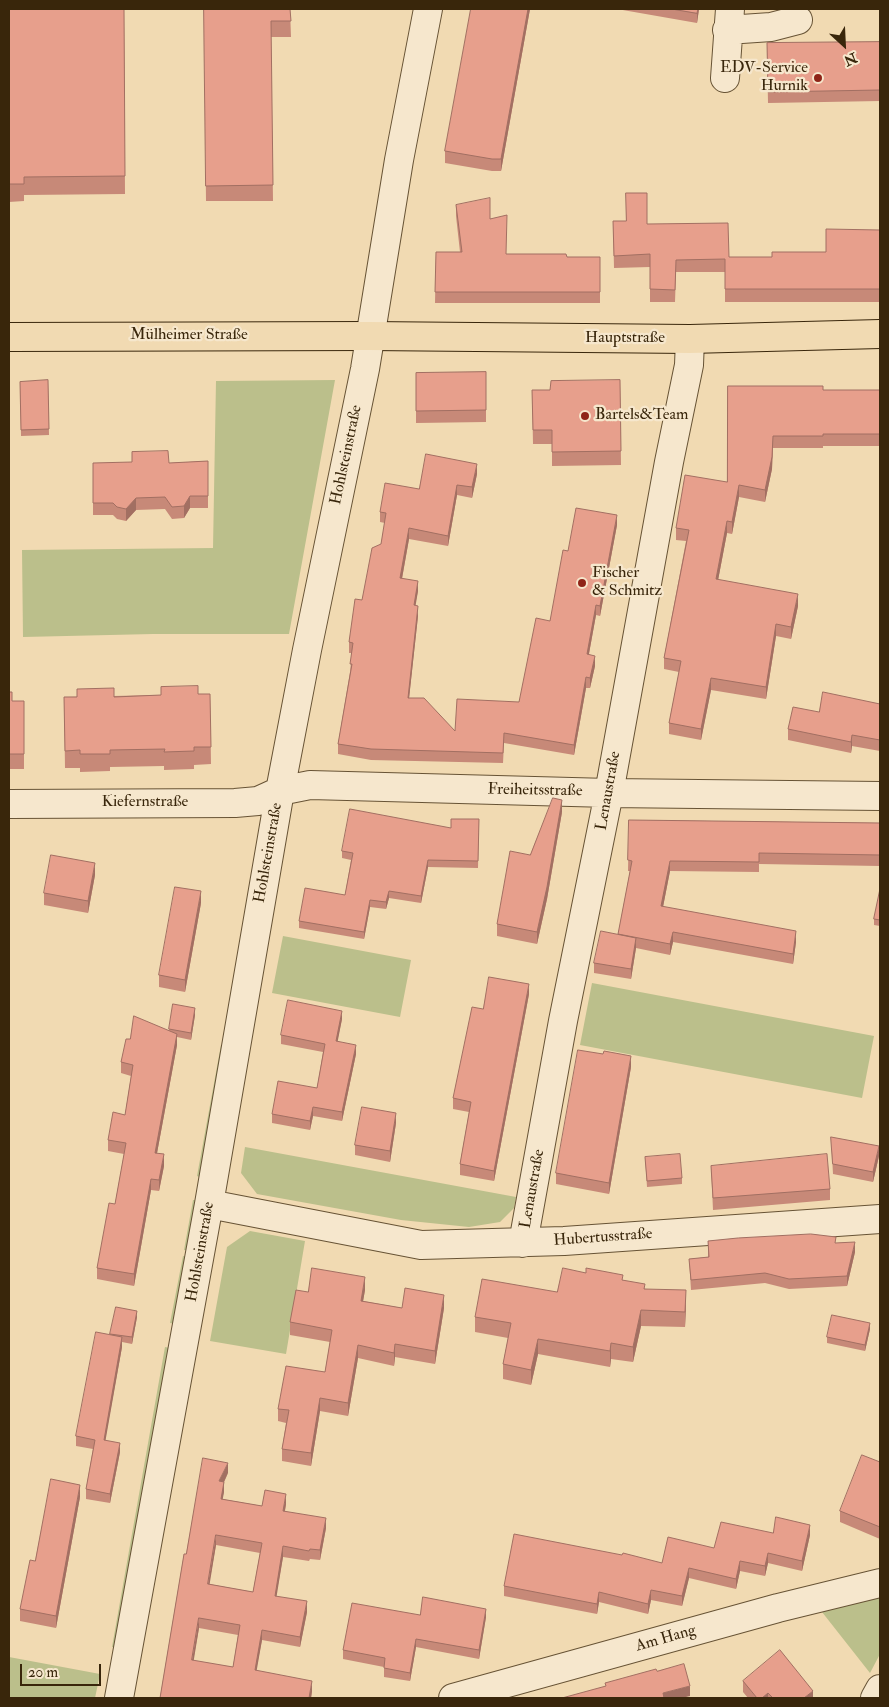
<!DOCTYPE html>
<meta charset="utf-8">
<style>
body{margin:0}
#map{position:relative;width:889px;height:1707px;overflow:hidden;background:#f1dab2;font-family:"IM FELL Double Pica",serif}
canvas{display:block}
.frame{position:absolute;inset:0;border:10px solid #39260b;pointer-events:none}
.north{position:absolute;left:819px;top:20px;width:50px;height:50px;-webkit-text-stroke:4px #f6e7cd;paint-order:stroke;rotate:155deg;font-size:14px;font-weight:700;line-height:20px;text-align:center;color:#39260b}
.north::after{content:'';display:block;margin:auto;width:18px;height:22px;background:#39260b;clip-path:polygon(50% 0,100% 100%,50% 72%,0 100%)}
.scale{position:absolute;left:20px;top:1664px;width:81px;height:22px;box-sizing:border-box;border:2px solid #39260b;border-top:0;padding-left:6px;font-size:15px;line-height:18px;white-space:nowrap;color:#39260b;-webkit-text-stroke:4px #f6e7cd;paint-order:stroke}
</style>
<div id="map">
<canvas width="889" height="1707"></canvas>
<div class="frame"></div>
<div class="north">N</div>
<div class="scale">20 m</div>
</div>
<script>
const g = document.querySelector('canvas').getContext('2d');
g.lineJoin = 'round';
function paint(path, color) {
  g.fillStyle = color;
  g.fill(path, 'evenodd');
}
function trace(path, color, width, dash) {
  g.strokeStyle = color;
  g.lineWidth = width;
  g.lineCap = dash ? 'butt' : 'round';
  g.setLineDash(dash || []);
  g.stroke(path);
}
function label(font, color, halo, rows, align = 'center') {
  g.font = font + ' "IM FELL Double Pica",serif';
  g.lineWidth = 4.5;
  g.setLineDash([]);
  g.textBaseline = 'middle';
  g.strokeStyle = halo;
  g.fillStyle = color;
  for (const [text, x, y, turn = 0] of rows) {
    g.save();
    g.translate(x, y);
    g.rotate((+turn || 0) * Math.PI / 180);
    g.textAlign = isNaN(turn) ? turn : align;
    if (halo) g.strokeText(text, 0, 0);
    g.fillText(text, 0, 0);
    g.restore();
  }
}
const green = new Path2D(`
 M335,380L289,634H153L23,637L22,550L213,548L216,381Z
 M283,936L411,960L400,1017L272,993Z
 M592,983L874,1036L862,1098L580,1045Z
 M221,1045L230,1047L206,1180L197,1176Z
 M245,1147L516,1197L514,1208L500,1222L469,1227L401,1220L257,1194L241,1173Z
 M193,1200H202L193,1251L184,1250Z
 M250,1231L305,1241L286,1354L210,1341L227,1247Z
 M183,1256L192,1258L180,1325L170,1323Z
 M165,1347L175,1349L122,1649L112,1647Z
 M880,1596V1654L870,1673L822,1612Z
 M9,1657L100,1674L95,1698H9Z`);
const minor = new Path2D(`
 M727,30L771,27L798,20
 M725,78L730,9
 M9,804L235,803L258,801L280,791L310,785L609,793L880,796
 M209,1204L421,1245L564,1241L880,1219
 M523,1243L563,1021L609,793L669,462L689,365L690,339
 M119,1698L209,1204L280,791L307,650L365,369L399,160L428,9
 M453,1698L778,1608L880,1583
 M875,1698L880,1689`);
const primary = new Path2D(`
 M9,337L369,336L690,339L880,334`);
const wall = new Path2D(`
 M9,9H124L125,194L24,195V201L9,202Z
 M204,9H290L291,37H271L273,201H206Z
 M471,9H530L501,171H492L445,163V151Z
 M617,9H699L697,23Z
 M880,42V101L768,103L767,43Z
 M456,205L490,219L506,254L567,257H600V303H435L436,252H460L456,216Z
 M613,221L647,224L729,257H772L826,252L880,230V302H725V272H676L675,302H650V267L614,268Z
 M486,372V422L416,423V373Z
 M48,380L49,435L21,436L20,382Z
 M620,380L621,465L552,466V444H533L532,390H550Z
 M728,386L823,390H880V446H823V448H773L772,469L765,502L739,497L732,534L727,533L718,580L798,606L791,639L776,636L766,699L711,690L701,740L669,734V723L679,672L664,669V658L686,541L676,540V528L727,482Z
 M208,461V508H190L184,518L172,519L165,509L136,510L126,521L117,519L113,515H93V463H169Z
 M477,474L472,498L457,495L448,546L409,539L402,579L418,591L415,605L418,616L409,698L455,731L519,702L550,621L568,551L617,525L600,616L596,615L589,654L595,666L590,688H586L574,755L504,743L503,763L371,760L338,754V744L350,672L352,653H349V642L381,544L385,523L380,522V512L419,489Z
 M9,692L12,701H24V769H9V773Z
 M210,694L211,764L194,765V769L164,770V766L110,767V771L80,772V768H65L64,697Z
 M880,704V751L852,746L851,753L788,740V729L819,712Z
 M562,812L547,899L537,944L497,936V924L530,855Z
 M479,819L478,868L428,867L421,903L389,898L386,909L370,907L364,939L299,928V921L345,895L351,860L342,858V851L451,828Z
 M629,820L880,823V866L759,864V872L670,871L663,907L796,942L793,964L673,942L670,955L636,948L631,979L594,973V963L618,935L630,871H628Z
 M95,875L88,913L44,905V893Z
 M880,889V926L874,925V919Z
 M201,903L185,992L159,987V975Z
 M529,994L494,1181L460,1175V1164L469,1112L453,1109V1098L483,1009Z
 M173,1004L195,1015L191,1040L177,1037V1045L157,1153L164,1166L159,1191L151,1190L134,1286L97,1279V1268L115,1204L124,1154L108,1151V1140L125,1115L131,1076L121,1073V1062L130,1039L169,1030Z
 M342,1019L337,1042L356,1054L342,1121L313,1116L310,1130L272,1123V1114L317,1088L323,1052L281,1044V1035Z
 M631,1067L609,1194L556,1184V1173Z
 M396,1123L390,1162L355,1155V1145Z
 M831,1137L879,1156L873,1182L833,1174Z
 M645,1157L682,1178V1184L647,1187Z
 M711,1166L830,1189V1200L713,1210Z
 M708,1241L835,1243L855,1252L847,1286L789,1289L765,1283L691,1290L689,1259L708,1257Z
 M623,1280L686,1305L685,1327L641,1326L633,1362L611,1359L610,1367L538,1354L531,1385L503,1379V1364L508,1338L475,1332V1317L557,1292Z
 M365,1290L363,1301L402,1308H444L435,1364L395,1357L394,1366L358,1358L348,1416L320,1411L311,1466L282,1461V1449L286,1423L278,1421V1409L325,1372L330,1342L290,1335V1322L308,1292Z
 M116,1307L137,1317L132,1344L122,1342V1347L105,1440L120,1452L110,1503L86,1499V1489L93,1449L76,1446V1436L110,1335Z
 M870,1329L865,1351L827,1343V1337Z
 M880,1462V1539L840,1522V1511Z
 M228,1473L224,1482V1492L222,1499L262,1506L286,1504L285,1511L326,1528L320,1560L310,1559L309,1561L283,1557L276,1596L307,1612L300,1647L262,1640L256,1670L312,1691L311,1698H160L184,1554H186ZM216,1545L260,1553L253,1592L209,1584ZM199,1628L238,1635L233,1667L193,1661Z
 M80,1497L56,1628L20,1621V1609L35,1561Z
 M773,1533L810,1535L802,1571L768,1563L765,1576L740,1571L736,1589L689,1578L682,1606L651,1600L648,1614L599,1602L597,1614L504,1596V1586L662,1563Z
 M420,1615L486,1617L479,1659L416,1647L410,1681L384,1677V1667L343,1659V1650Z
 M743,1681L813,1698H748L743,1692Z`);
const shadedWall = new Path2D(`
 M528,9H530L501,171V159Z
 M698,9H699L697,23V13Z
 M773,436L772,469L765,502V490Z
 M477,464V474L472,498V487Z
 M457,485V495L448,546V536Z
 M739,485V497L732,534V522Z
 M190,496V508L184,518V506Z
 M136,498V510L126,521V509Z
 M617,515V525L600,616V606Z
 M727,521V533L716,591V579Z
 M409,528V539L400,589V578Z
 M418,581V591L414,615V605Z
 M798,594V606L791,639V627Z
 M596,605V615L587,664V654Z
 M418,606V616L408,708V698Z
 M776,624V636L766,699V687Z
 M595,656V666L590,688V678Z
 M586,677V688L574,755V745Z
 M711,678V690L701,740V729Z
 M852,735V746L851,753V742Z
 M562,800V812L547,899L537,944V932Z
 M428,860V867L421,903V896Z
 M670,861V871L661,917V906Z
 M95,863V875L88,913V901Z
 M201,891V903L185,992V980Z
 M389,891V898L386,909V902Z
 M370,900V907L364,939V932Z
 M796,931V942L793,964V954Z
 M673,932V942L670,955V944Z
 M636,938V948L631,979V969Z
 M529,984V994L494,1181V1171Z
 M195,1008V1015L191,1040V1033Z
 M342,1011V1019L336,1050V1041Z
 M177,1034V1045L155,1164V1153Z
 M356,1045V1054L342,1121V1112Z
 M631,1056V1067L609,1194V1183Z
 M313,1107V1116L310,1130V1121Z
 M396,1113V1123L390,1162V1151Z
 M879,1146V1156L873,1182V1172Z
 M164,1154V1166L159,1191V1180Z
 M151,1179V1190L134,1286V1274Z
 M855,1242V1252L847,1286V1276Z
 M365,1277V1290L361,1313V1301Z
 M686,1290V1305L685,1327V1312Z
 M444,1295V1308L435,1364V1351Z
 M641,1310V1326L633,1362V1347Z
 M137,1311V1317L132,1344V1337Z
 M870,1323V1329L865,1351V1345Z
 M122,1337V1347L104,1449V1440Z
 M538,1339V1354L531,1385V1370Z
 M611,1343V1359L610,1367V1351Z
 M395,1344V1357L394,1366V1353Z
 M358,1345V1358L348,1416V1403Z
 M320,1398V1411L311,1466V1453Z
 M120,1443V1452L110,1503V1494Z
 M228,1463V1473L224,1482V1492L221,1509L219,1481Z
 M80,1485V1497L56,1628V1616Z
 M286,1494V1504L283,1521V1511Z
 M326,1518V1528L320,1560V1550Z
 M810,1525V1535L802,1571V1561Z
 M216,1535V1545L208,1594V1584Z
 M283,1546V1557L275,1606V1596Z
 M768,1553V1563L765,1576V1566Z
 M740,1561V1571L736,1589V1579Z
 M689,1568V1578L682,1606V1596Z
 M651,1590V1600L648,1614V1604Z
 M599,1592V1602L597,1614V1604Z
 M307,1601V1612L300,1647V1637Z
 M486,1609V1617L479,1659V1650Z
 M199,1618V1628L192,1671V1660Z
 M262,1630V1640L255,1680V1670Z
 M416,1639V1647L410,1681V1673Z
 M312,1681V1691L311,1698H309Z
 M690,1686V1696L682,1698H663V1693Z
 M813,1691V1698H804Z
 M768,1693V1698H762Z`);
const building = new Path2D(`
 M9,9H124L125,176L24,177V184H9Z
 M204,9H290L291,21H271L273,185L206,186Z
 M471,9H528L501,159H492L445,151Z
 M672,9H698L697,13Z
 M880,42V90L768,92L767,43Z
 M626,193H647V224L728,223L729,257H772V252H826V229L880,230V289H725V259L676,260L675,290L650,289V254L614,256L613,221H626Z
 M490,198V219L507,215L506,254H566L567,257H600V292H435L436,252H462L456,205Z
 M486,372V410L416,411V373Z
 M48,380L49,429L21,430L20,382Z
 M620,380L621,451L552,452V430H533L532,390H550L551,381Z
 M728,386H823V390H880V434H823V436H773L772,457L765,490L739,485L732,522L727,521L716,579L798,594L791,627L776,624L766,687L711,678L701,729L669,723L681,661L664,658L689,530L676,528L685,475L727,482Z
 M168,451L169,463L208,461V496H190L184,506L172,507L165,497L136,498L126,509L117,507L113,503H93V463L132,462V452Z
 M426,454L477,464L472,487L457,485L448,536L409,528L400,578L418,581L414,605L418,606L408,698H424L455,731L457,699L519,702L536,618L550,621L563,550L568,551L576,508L617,515L600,606L596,605L587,654L595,656L590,678L586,677L574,745L504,733L503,753L371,749L338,744L352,664H350L353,643L349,642L355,599L362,600L372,548L381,544L386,513L380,512L385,483L419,489Z
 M198,686V694H210L211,747H194V751L164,752L165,749L110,750V754H80V750L65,751L64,697H77V689L114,688V697L161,695V687Z
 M9,692H12V701H24V754H9V758Z
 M823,692L880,704V740L852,735L851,742L788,729L793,707L819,712Z
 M553,798L562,800L547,887L537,932L497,924L510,851L530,855Z
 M350,809L451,828V819H479L478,861L428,860L421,896L389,891L386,902L370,900L364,932L299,921L305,888L345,895L353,853L342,851Z
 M629,820L880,823V855L759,853V862L670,861L661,906L796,931L793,954L673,932L670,944L618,934L632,861L628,860Z
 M51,855L95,863L88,901L44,893Z
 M175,887L201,891L185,980L159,975Z
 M880,889V920L874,919Z
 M601,931L636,938L631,969L594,963Z
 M489,977L529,984L494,1171L460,1164L471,1102L453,1098L472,1007L483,1009Z
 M288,1000L342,1011L336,1041L356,1045L342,1112L313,1107L310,1121L272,1114L278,1081L317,1088L325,1044L281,1035Z
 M173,1004L195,1008L191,1033L169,1029Z
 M134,1016L177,1034L155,1153L164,1154L159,1180L151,1179L134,1274L97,1268L109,1203L115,1204L126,1143L108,1140L113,1112L125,1115L133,1065L121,1062L126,1039H130Z
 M578,1050L603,1054L604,1051L631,1056L609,1183L556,1173Z
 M362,1107L396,1113L390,1151L355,1145Z
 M831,1137L879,1146L873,1172L833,1164Z
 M680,1154L682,1178L647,1181L645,1157Z
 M827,1154L830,1189L713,1198L711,1166Z
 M811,1234L836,1237L835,1243L855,1242L847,1276L789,1279L765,1273L691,1280L689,1259L709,1257L708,1241L738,1238Z
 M312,1268L365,1277L361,1301L402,1308L405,1288L444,1295L435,1351L395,1344L394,1353L358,1345L348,1403L320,1398L311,1453L282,1449L289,1410L278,1409L286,1366L325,1372L332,1330L290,1322L296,1290L308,1292Z
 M563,1268L586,1273V1268L623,1275L622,1280L645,1284L644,1289L686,1290L685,1312L641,1310L633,1347L611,1343L610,1351L538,1339L531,1370L503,1364L511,1323L475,1317L482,1279L557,1292Z
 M116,1307L137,1311L132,1337L110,1334Z
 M832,1315L870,1323L865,1345L827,1337Z
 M96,1332L122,1337L104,1440L120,1443L110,1494L86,1489L95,1440L76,1436Z
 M862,1455L880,1462V1527L840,1511Z
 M203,1458L228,1463L219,1481L224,1482L221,1499L262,1506L265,1490L286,1494L283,1511L326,1518L320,1550L310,1549L309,1551L283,1546L275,1596L307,1601L300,1637L262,1630L255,1670L312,1681L309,1698H160L184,1554H186ZM216,1535L262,1543L253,1592L208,1584ZM199,1618L240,1625L233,1667L192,1660Z
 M51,1479L80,1485L56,1616L20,1609L30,1560L35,1561Z
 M776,1517L810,1525L802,1561L768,1553L765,1566L740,1561L736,1579L689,1568L682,1596L651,1590L648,1604L599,1592L597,1604L504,1586L514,1534L622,1555L623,1553L662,1563L668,1537L714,1548L721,1522L773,1533Z
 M423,1597L486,1609L479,1650L416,1639L410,1673L384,1668L385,1658L343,1650L352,1603L420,1615Z
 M780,1650L813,1691L804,1698H773L768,1693L762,1698H757L743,1681Z
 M684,1664L690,1686L663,1693L664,1698H562L606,1686L605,1683L656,1669L657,1671Z`);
const markers = [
 [818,78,5,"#8f2418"],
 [585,416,5,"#8f2418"],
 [582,583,5,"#8f2418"]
];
const poiNames = [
 ["EDV-Service",808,69,"right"],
 ["Hurnik",808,87,"right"],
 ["Bartels&Team",595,416],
 ["Fischer",592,574],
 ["& Schmitz",592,592]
];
const streetNames = [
 ["Mülheimer Straße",189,336],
 ["Hauptstraße",625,339],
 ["Hohlsteinstraße",347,455,-78],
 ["Freiheitsstraße",535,791,1],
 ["Lenaustraße",609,791,-80],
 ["Kiefernstraße",145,803],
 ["Hohlsteinstraße",269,853,-80],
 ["Lenaustraße",533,1189,-80],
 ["Hubertusstraße",603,1238,-4],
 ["Hohlsteinstraße",201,1252,-80],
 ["Am Hang",666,1639,-16]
];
paint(green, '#bbbf8b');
trace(minor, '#675335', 30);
trace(primary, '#39260b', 30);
trace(minor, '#f6e7cd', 28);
trace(primary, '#f1dab2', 28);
paint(wall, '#c78978');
paint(shadedWall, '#a26f62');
paint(building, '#e79f8c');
trace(building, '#a26f62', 1);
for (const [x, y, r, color] of markers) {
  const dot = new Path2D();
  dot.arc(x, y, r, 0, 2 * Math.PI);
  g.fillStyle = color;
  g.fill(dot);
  trace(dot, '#f6e7cd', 2);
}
label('16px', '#39260b', '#f6e7cd', poiNames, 'left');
label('16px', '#39260b', '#f6e7cd', streetNames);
</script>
